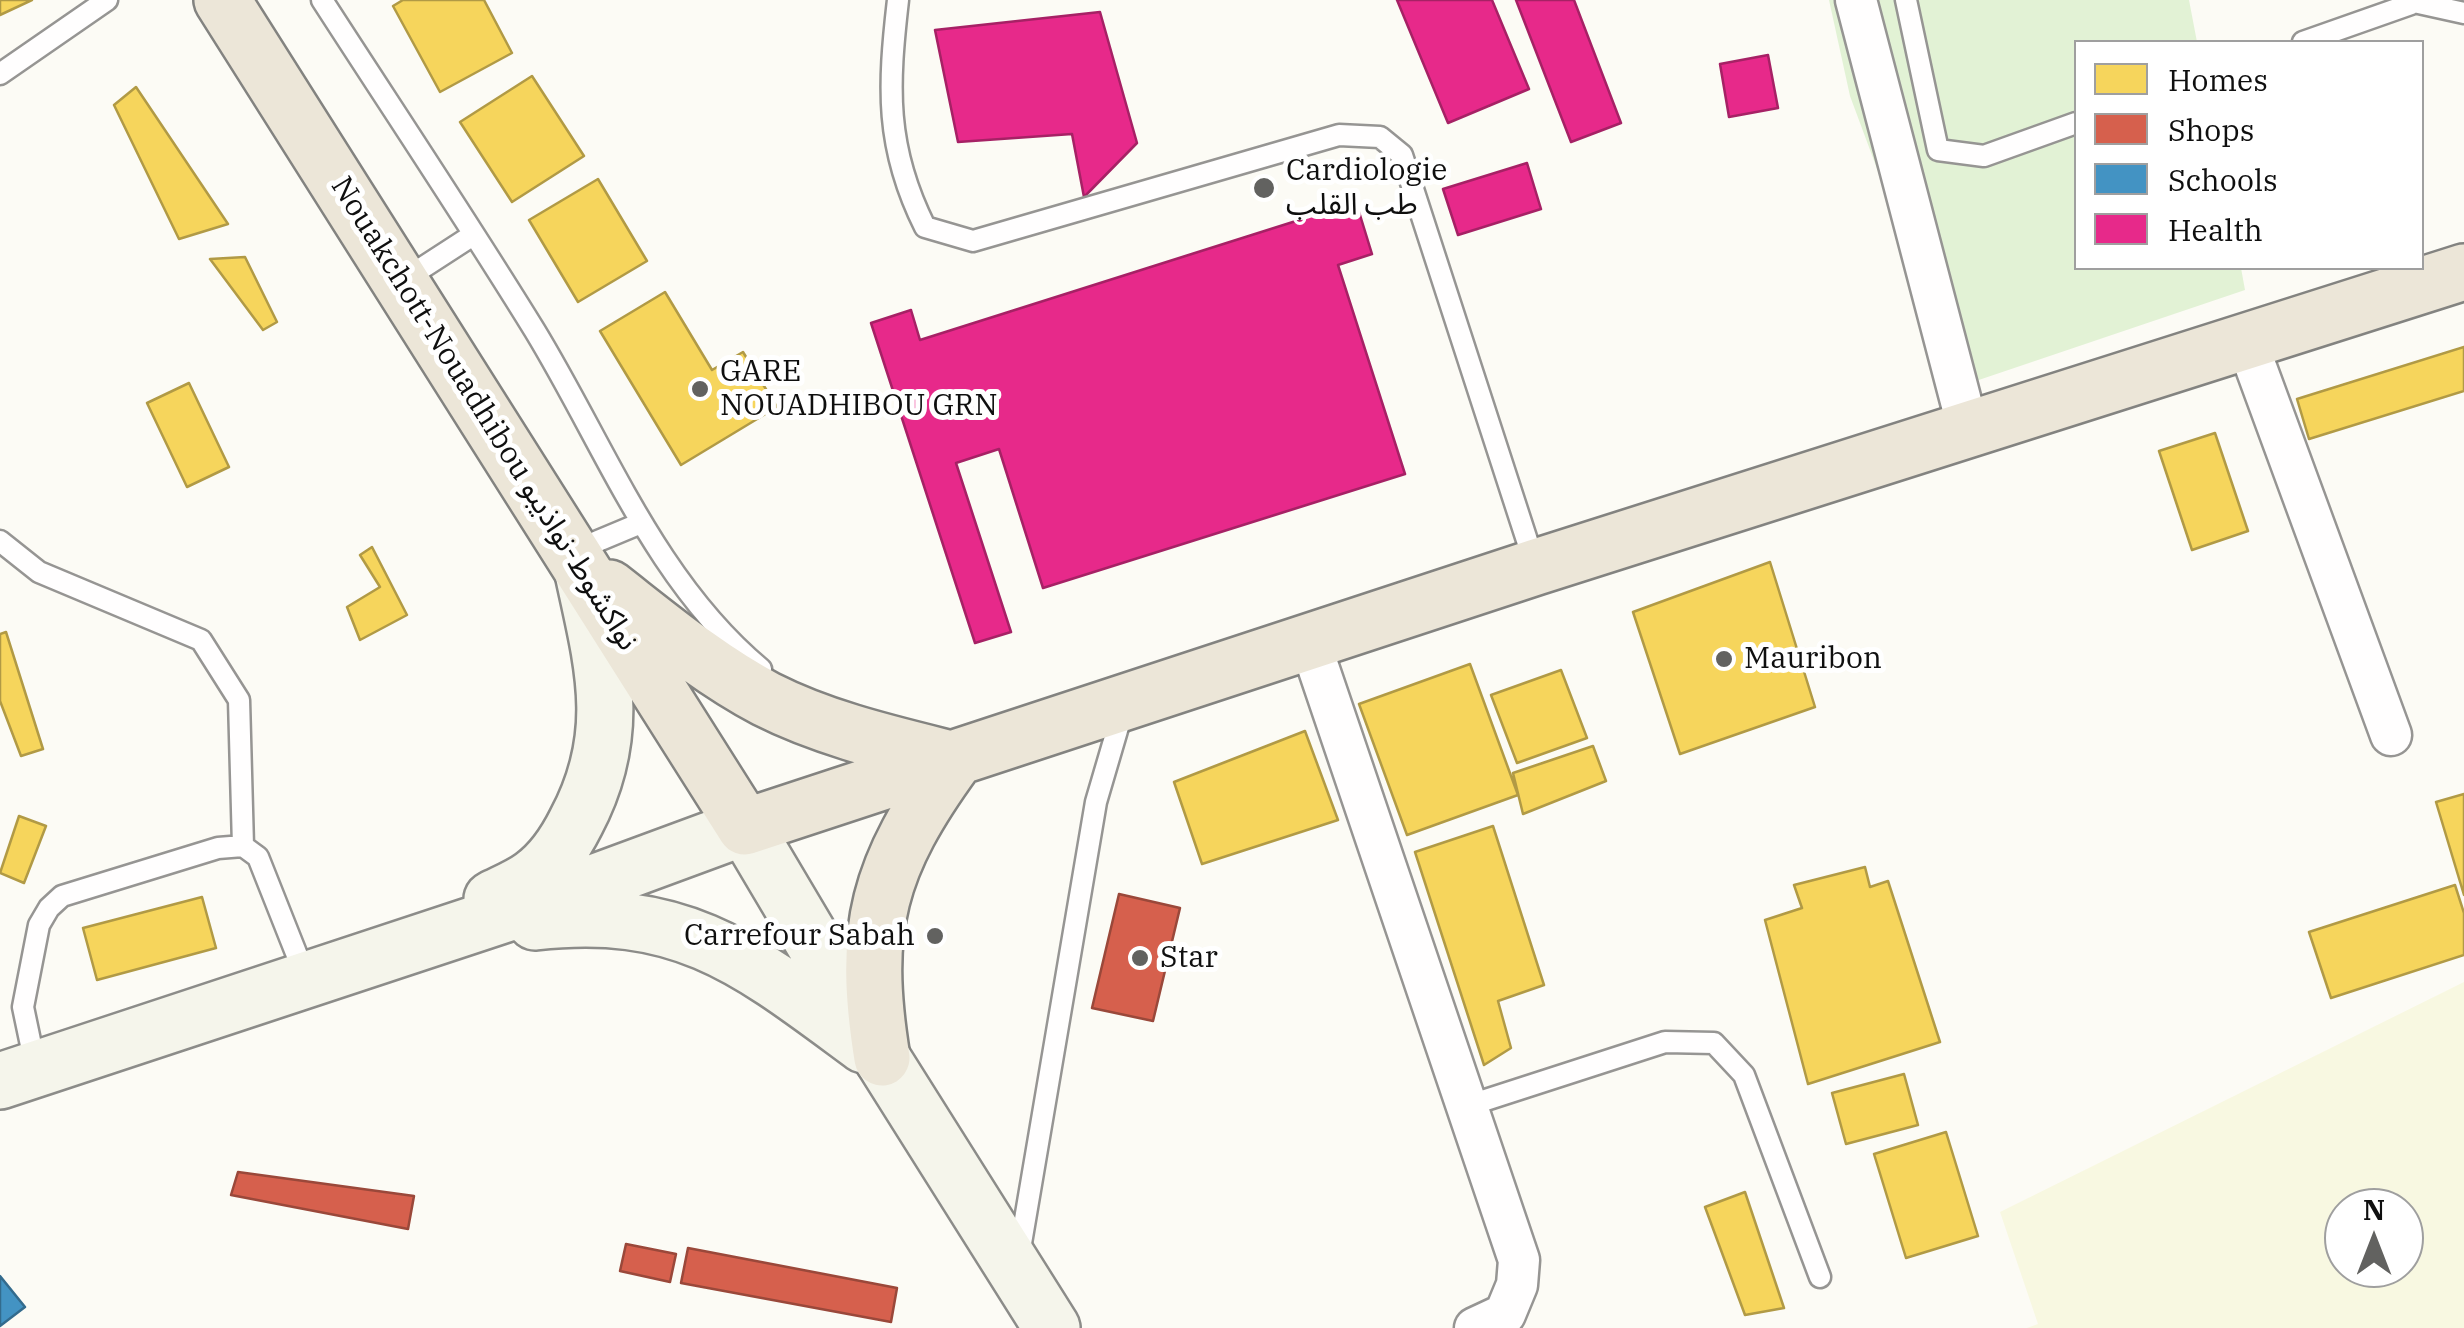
<!DOCTYPE html>
<meta charset="utf-8">
<style>
body{margin:0}
#map{position:relative;width:2464px;height:1328px;overflow:hidden;background:#fcfbf5;font-family:"IBM Plex Serif",serif}
canvas{display:block}
.legend{position:absolute;left:2074px;top:40px;width:350px;height:230px;box-sizing:border-box;background:#fff;border:2px solid #9f9f9f;margin:0;padding:12px 18px;list-style:none;font-size:30px;color:#0f0f0f}
.legend li{display:flex;align-items:center;gap:20px;height:50px}
.legend b{width:50px;border:2px solid #9f9f9f}
.north{position:absolute;left:2324px;top:1188px;width:100px;height:100px;box-sizing:border-box;background:#fff;border:2px solid #9f9f9f;border-radius:50%;rotate:0deg;font-size:28px;font-weight:700;line-height:40px;text-align:center;color:#0f0f0f}
.north::after{content:'';display:block;margin:auto;width:35px;height:45px;background:#626260;clip-path:polygon(50% 0,100% 100%,50% 72%,0 100%)}
</style>
<div id="map">
<canvas width="2464" height="1328"></canvas>
<ul class="legend">
<li><b style="height:28px;background:#f6d55c"></b>Homes</li>
<li><b style="height:28px;background:#d6604d"></b>Shops</li>
<li><b style="height:28px;background:#4393c3"></b>Schools</li>
<li><b style="height:28px;background:#e7298a"></b>Health</li>
</ul>
<div class="north">N</div>
</div>
<script>
const g = document.querySelector('canvas').getContext('2d');
g.lineJoin = 'round';
function paint(path, color) {
  g.fillStyle = color;
  g.fill(path, 'evenodd');
}
function trace(path, color, width, dash) {
  g.strokeStyle = color;
  g.lineWidth = width;
  g.lineCap = dash ? 'butt' : 'round';
  g.setLineDash(dash || []);
  g.stroke(path);
}
function label(font, color, halo, rows, align = 'center') {
  g.font = font + ' "IBM Plex Serif","Noto Sans Arabic",serif';
  g.lineWidth = 10;
  g.setLineDash([]);
  g.textBaseline = 'middle';
  g.strokeStyle = halo;
  g.fillStyle = color;
  for (const [text, x, y, turn = 0] of rows) {
    g.save();
    g.translate(x, y);
    g.rotate((+turn || 0) * Math.PI / 180);
    g.textAlign = isNaN(turn) ? turn : align;
    if (halo) g.strokeText(text, 0, 0);
    g.fillText(text, 0, 0);
    g.restore();
  }
}
const farmland = new Path2D(`
 M2464,982V1328H2027L2038,1324L2000,1212ZM2344,1208H2404V1268H2344Z`);
const green = new Path2D(`
 M1829,0H2189L2197,42H2076V268H2241L2245,290L1958,387L1850,96Z`);
const homes = new Path2D(`
 M0,0H32L0,15Z
 M403,0H484L512,53L440,92L393,6Z
 M532,76L584,156L512,202L460,122Z
 M136,87L228,224L179,239L114,105Z
 M598,179L647,261L578,302L529,220Z
 M245,257L277,322L263,330L210,259Z
 M665,292L712,370L743,352L777,407L681,465L600,331Z
 M2464,347V391L2309,439L2297,399Z
 M189,383L229,467L187,487L147,403Z
 M2215,433L2248,531L2192,550L2159,451Z
 M372,547L407,615L360,640L347,607L380,587L360,555Z
 M1770,562L1815,707L1680,754L1633,612Z
 M6,632L43,749L21,756L0,701V634Z
 M1470,664L1518,795L1407,835L1359,704Z
 M1561,670L1587,738L1517,763L1491,695Z
 M1305,731L1338,820L1202,864L1174,782Z
 M1593,746L1606,781L1523,814L1513,773Z
 M2464,794V895L2436,802Z
 M19,816L46,826L24,883L0,873Z
 M1493,826L1544,985L1498,1001L1511,1048L1484,1065L1415,852Z
 M1865,867L1870,887L1888,881L1940,1042L1808,1084L1765,920L1802,908L1794,885Z
 M2455,885L2464,913V955L2331,998L2309,932Z
 M202,897L216,948L97,980L83,928Z
 M1904,1074L1918,1125L1846,1144L1832,1093Z
 M1946,1132L1978,1236L1906,1258L1874,1154Z
 M1745,1192L1784,1308L1745,1315L1705,1207Z`);
const shops = new Path2D(`
 M1119,894L1180,908L1153,1021L1092,1008Z
 M238,1172L414,1196L408,1229L231,1195Z
 M626,1244L676,1254L670,1282L620,1271Z
 M688,1248L897,1288L891,1322L681,1283Z`);
const schools = new Path2D(`
 M0,1276L25,1307L0,1326Z`);
const health = new Path2D(`
 M1397,0H1492L1529,89L1448,123Z
 M1516,0H1574L1621,123L1571,142Z
 M1100,12L1137,143L1084,197L1072,134L958,142L935,30Z
 M1768,55L1778,108L1729,117L1720,64Z
 M1527,163L1541,209L1458,235L1443,189Z
 M1356,202L1372,254L1338,265L1405,474L1043,588L999,449L956,463L1011,632L975,643L871,323L911,310L920,340Z`);
const service = new Path2D(`
 M322,0C393,110 466,219 535,331C605,446 655,581 761,669
 M898,0C888,87 885,147 925,227L973,241L1339,135L1380,137L1402,155L1535,565
 M1906,0L1938,150L1984,156L2076,123
 M2405,0L2464,13
 M2303,42L2411,4
 M0,74L107,0
 M402,281L473,235
 M0,541L39,572L201,640L239,700L243,846
 M574,551L641,523
 M36,1069L23,1007L39,925L49,908L62,896L218,848L243,846L258,857L306,978
 M1467,1106L1665,1042L1714,1043L1744,1075L1820,1277
 M1019,1255L1096,802L1123,710`);
const minor = new Path2D(`
 M1856,0L1969,432
 M2247,343L2391,735
 M1310,643L1519,1260L1517,1285L1505,1314L1475,1328`);
const secondary = new Path2D(`
 M492,899C506,892 521,886 533,877C551,864 566,842 576,822C623,734 603,665 583,573
 M535,922C684,905 750,961 864,1045
 M0,1081L539,903L745,827L882,1058L1052,1328`);
const trunk = new Path2D(`
 M222,0L745,827L1536,567L2464,272
 M609,588C659,627 709,669 766,699C825,729 891,744 955,760
 M882,1058C861,928 878,866 955,760`);
const markers = [
 [1264,188,12,"#626260"],
 [700,389,10,"#626260"],
 [1724,659,10,"#626260"],
 [935,936,10,"#626260"],
 [1140,958,10,"#626260"]
];
const poiNames = [
 ["Cardiologie",1286,171],
 ["طب القلب",1286,205],
 ["GARE",720,372],
 ["NOUADHIBOU GRN",720,406],
 ["Mauribon",1744,659],
 ["Carrefour Sabah",915,936,"right"],
 ["Star",1160,958]
];
const streetNames = [
 ["Nouakchott-Nouadhibou نواكشوط-نواذيبو",484,414,58]
];
paint(farmland, '#f8f8e1');
paint(green, '#e2f2d5');
paint(homes, '#f6d55c');
trace(homes, '#b19a45', 2.5);
paint(shops, '#d6604d');
trace(shops, '#9a483a', 2.5);
paint(schools, '#4393c3');
trace(schools, '#336b8d', 2.5);
paint(health, '#e7298a');
trace(health, '#a62165', 2.5);
trace(service, '#969593', 25);
trace(minor, '#969593', 45);
trace(secondary, '#8c8c89', 60);
trace(trunk, '#838380', 60);
trace(service, '#fffefe', 20);
trace(minor, '#fffefe', 40);
trace(secondary, '#f5f5eb', 55);
trace(trunk, '#ece6d8', 55);
for (const [x, y, r, color] of markers) {
  const dot = new Path2D();
  dot.arc(x, y, r, 0, 2 * Math.PI);
  g.fillStyle = color;
  g.fill(dot);
  trace(dot, '#fff', 4);
}
label('30px', '#0f0f0f', '#fff', poiNames, 'left');
label('30px', '#0f0f0f', '#fff', streetNames);
</script>
